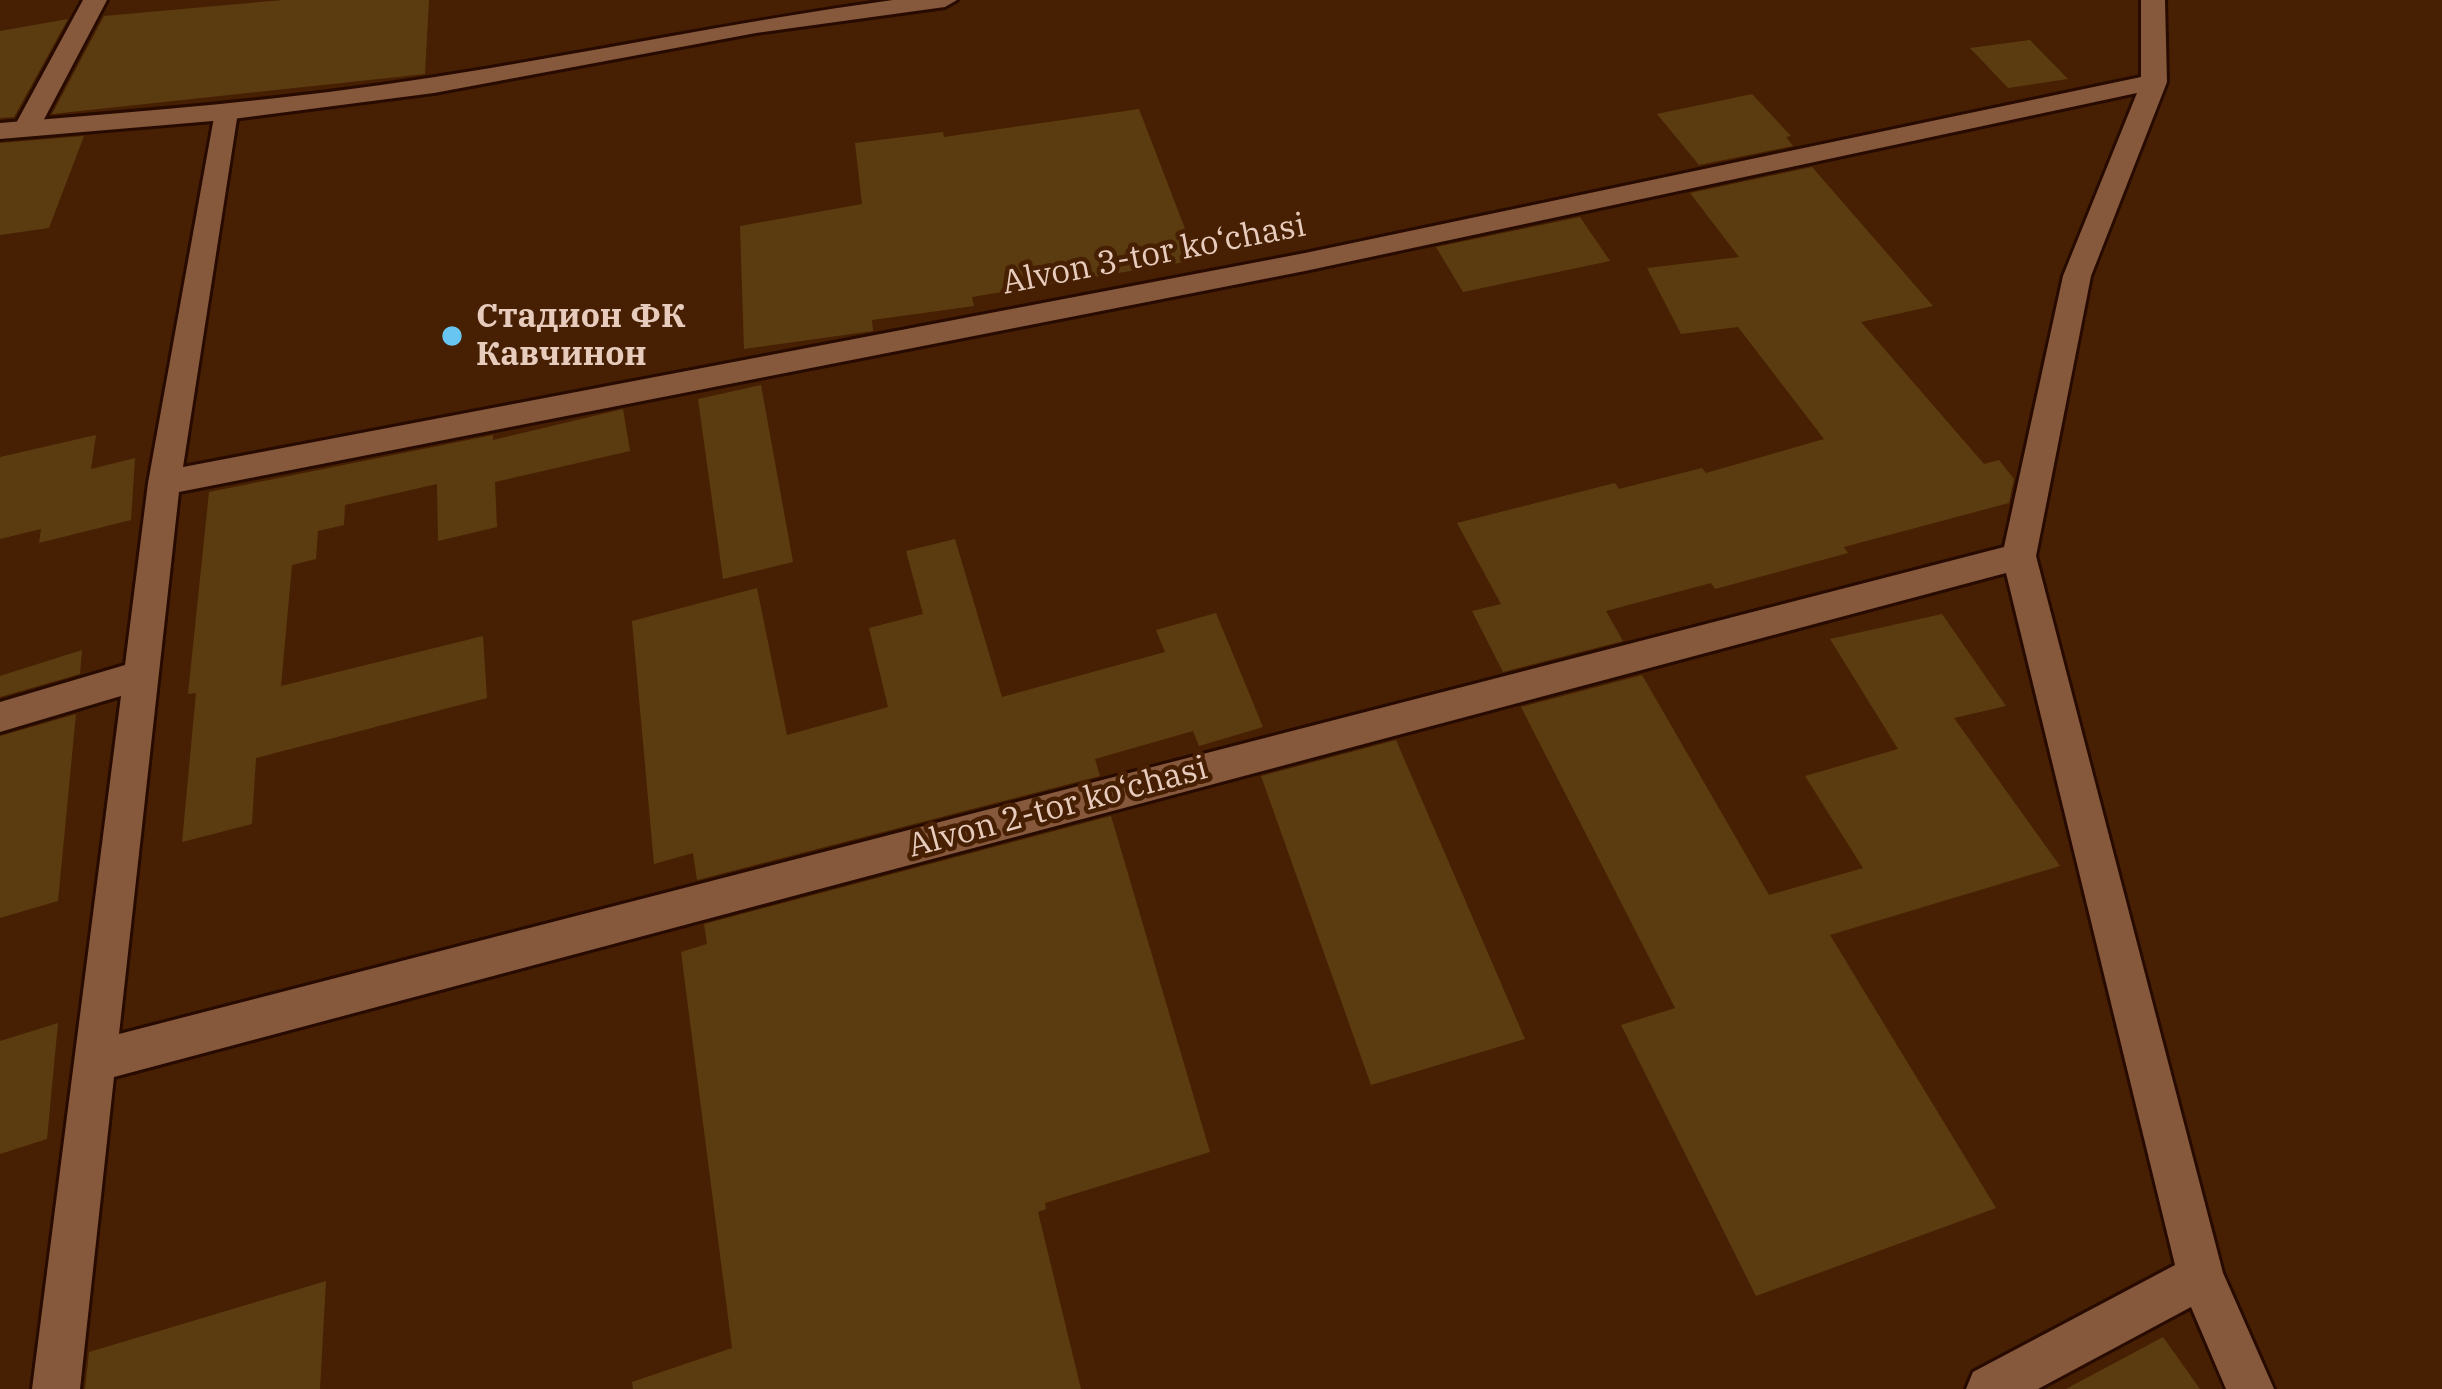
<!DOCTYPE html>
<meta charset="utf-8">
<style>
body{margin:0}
canvas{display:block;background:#471f02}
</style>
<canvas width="2442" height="1389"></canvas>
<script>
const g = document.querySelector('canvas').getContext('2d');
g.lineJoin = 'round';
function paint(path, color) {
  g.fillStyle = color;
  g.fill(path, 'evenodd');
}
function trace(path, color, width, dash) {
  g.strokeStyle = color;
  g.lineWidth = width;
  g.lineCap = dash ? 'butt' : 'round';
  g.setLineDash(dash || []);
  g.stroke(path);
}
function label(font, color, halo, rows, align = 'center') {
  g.font = font + ' "IBM Plex Serif",serif';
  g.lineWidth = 9;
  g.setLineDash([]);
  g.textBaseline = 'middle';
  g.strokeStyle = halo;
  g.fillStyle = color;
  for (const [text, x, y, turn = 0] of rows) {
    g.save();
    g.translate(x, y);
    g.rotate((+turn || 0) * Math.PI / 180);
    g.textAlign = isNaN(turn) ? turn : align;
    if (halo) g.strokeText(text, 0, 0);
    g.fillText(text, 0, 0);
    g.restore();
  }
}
const building = new Path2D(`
 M283,0H429L425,74L52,114L104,16Z
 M68,19L14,117L0,118V31Z
 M2030,40L2068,79L2008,88L1970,48Z
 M1752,94L1791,136L1786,137L1793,146L1699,165L1657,114Z
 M1139,109L1197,260L972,297L974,306L872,320L873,331L744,349L740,226L862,204L855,143L943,132L944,137Z
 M84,136L49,228L0,235V143Z
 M1812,167L1933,306L1861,322L1984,464L1999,460L2014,479L2009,503L1844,547L1848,553L1715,589L1711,583L1606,611L1623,641L1503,672L1472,611L1501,604L1457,523L1615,483L1619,489L1702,468L1706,473L1824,439L1738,327L1681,334L1647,268L1739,257L1690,193Z
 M1580,217L1610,261L1463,292L1436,247Z
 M761,385L793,562L723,579L698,399Z
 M623,409L630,451L495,482L497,527L438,541L437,484L345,505L344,525L318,531L316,559L292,565L281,686L483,636L487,698L256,758L252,824L182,842L196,693L188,694L209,492L493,435V440Z
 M96,435L91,469L135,458L131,520L39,543L41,529L0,539V457Z
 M955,539L1002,697L1165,652L1156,630L1216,613L1263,727L1199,746L1193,731L1095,759L1100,776L697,880L693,853L654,864L632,621L757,588L787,735L888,707L869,628L923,614L906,551Z
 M1942,614L2006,706L1954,718L2060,866L1830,935L1996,1208L1756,1296L1621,1025L1675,1008L1521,707L1642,675L1769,895L1863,868L1805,776L1898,749L1830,639Z
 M82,650L80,674L0,697V676Z
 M76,714L58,901L0,918V736Z
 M1396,740L1525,1039L1371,1085L1261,776Z
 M1111,816L1210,1152L1045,1203L1046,1209L1038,1212L1081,1389H633L632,1382L732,1348L681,952L707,944L704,924Z
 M58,1023L47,1139L0,1154V1041Z
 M326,1281L320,1389H85L89,1352Z
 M2163,1337L2200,1389H2066Z`);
const minor = new Path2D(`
 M83,0H107L40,127L27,135L18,133L14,127Z
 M2141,0H2165L2167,82L2091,276L2036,556L2223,1273L2274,1389H2226L2191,1307L2038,1389H1966L1973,1372L2175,1265L2006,573L114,1077L80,1389H32L121,696L0,732V702L125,665L148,483L216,106H234L238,112L183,467L1305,253L2141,77ZM2137,93L2063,276L2004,547L119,1034L179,492L1305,271Z`);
const tertiary = new Path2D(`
 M893,0H957L945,7L756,33L434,93L225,120L0,139V123C145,111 291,100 435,77C588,53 739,21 893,0Z`);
const markers = [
 [452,336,12,"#68c4f0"]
];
const streetNames = [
 ["Alvon 3-tor ko‘chasi",1154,255,-11],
 ["Alvon 2-tor ko‘chasi",1058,808,-15]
];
const poiNames = [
 ["Стадион ФК",476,317],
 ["Кавчинон",476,355]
];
paint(building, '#5b3c10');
trace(minor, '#270a00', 6);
trace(tertiary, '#270a00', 6);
paint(minor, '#86583c');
paint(tertiary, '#86583c');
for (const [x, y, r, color] of markers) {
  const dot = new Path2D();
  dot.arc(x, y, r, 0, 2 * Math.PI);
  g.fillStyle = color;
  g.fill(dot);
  trace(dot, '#471f02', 4.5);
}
label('33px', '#e7ccbd', '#471f02', streetNames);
label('bold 33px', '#e7ccbd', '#471f02', poiNames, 'left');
</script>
